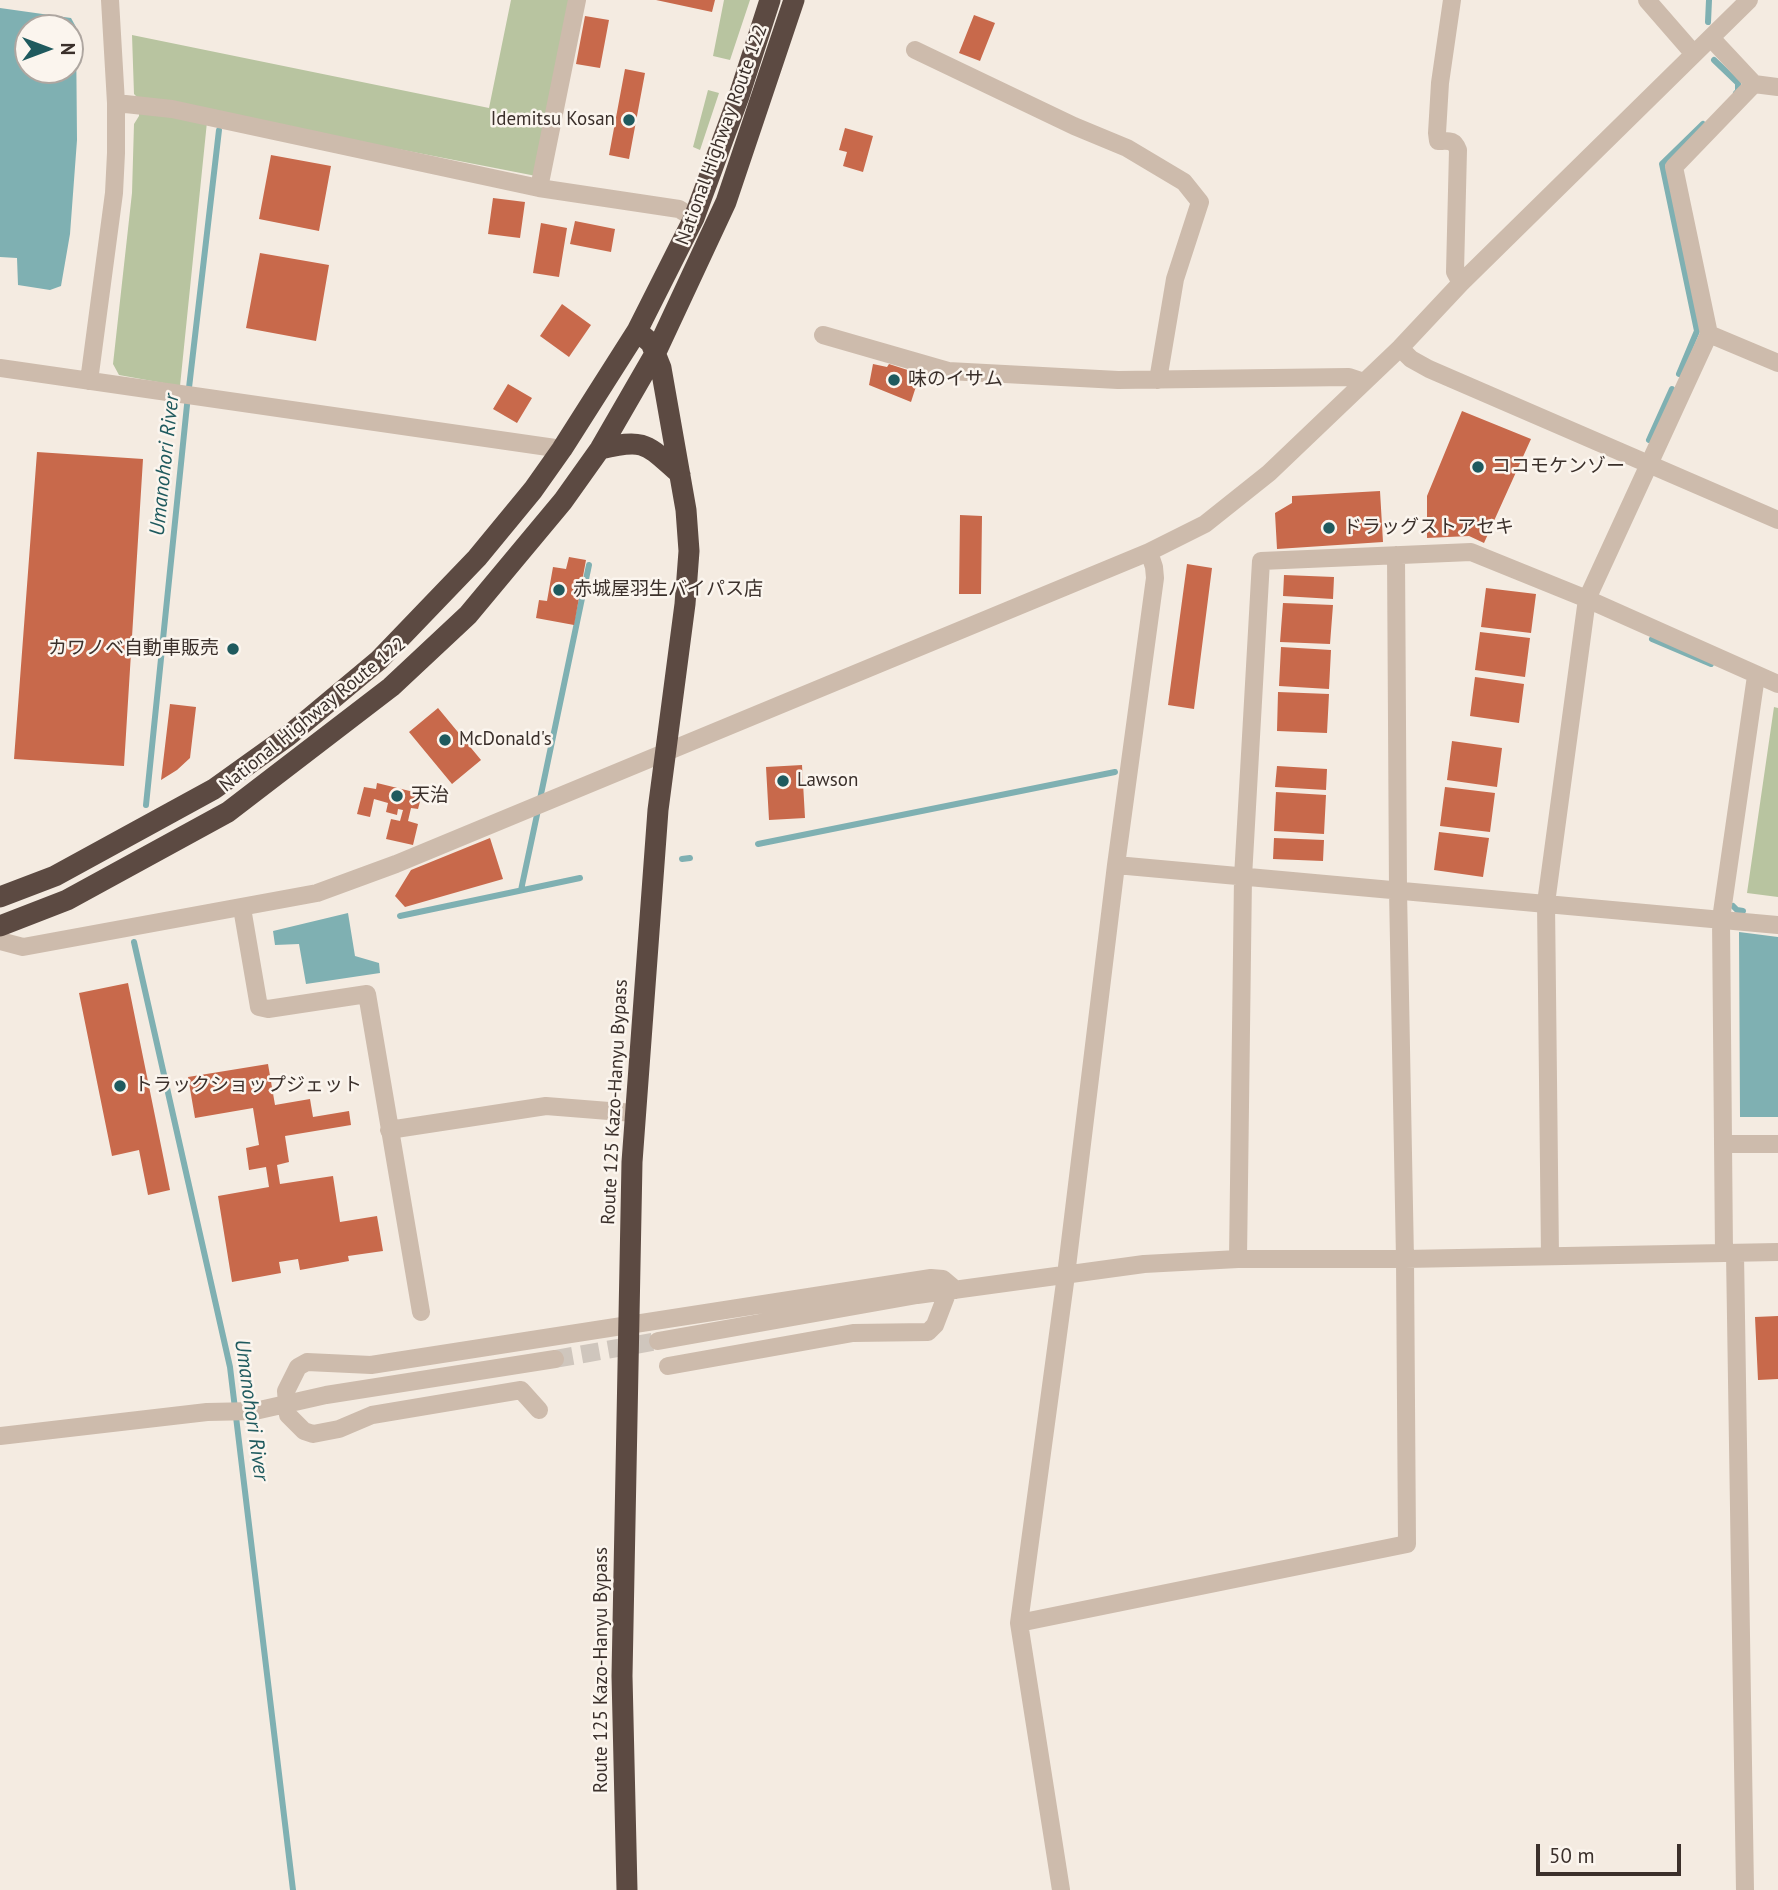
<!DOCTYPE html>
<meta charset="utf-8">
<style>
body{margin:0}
#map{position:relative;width:1778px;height:1890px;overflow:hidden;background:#f4ebe1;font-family:"PT Sans",sans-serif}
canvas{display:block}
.north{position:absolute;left:14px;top:14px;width:70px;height:70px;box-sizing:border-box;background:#fbf5ee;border:2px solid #aea6a0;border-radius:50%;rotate:90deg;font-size:19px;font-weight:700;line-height:28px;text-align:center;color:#3b302b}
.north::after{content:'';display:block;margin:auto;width:24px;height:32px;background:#1f5a5e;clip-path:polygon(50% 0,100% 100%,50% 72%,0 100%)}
.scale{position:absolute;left:1536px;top:1844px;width:145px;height:32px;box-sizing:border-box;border:4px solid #3b302b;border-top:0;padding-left:9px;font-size:21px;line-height:24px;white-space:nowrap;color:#3b302b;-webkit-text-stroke:5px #fbf5ee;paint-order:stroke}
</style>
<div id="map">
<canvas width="1778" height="1890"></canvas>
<div class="north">N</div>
<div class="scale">50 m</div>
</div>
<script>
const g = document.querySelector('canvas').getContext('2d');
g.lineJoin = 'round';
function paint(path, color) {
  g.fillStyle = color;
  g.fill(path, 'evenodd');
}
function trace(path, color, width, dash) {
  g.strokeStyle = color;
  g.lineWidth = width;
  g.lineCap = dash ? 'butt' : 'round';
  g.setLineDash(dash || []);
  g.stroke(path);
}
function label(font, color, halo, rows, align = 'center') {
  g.font = font + ' "PT Sans","Noto Sans JP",sans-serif';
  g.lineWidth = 5;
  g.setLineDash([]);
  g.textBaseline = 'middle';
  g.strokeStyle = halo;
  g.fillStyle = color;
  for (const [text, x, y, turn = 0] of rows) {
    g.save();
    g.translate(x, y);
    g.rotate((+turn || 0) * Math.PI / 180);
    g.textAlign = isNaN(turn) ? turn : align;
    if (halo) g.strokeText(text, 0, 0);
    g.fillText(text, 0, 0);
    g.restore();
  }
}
const green = new Path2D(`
 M511,0H570L536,176L208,112L180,386L119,375L113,364L132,193L134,124L139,116V99L134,94L132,35L489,108Z
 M724,0H750L730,60L713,56Z
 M708,90L719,93L700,150L693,147Z
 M1774,707L1778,708V897L1747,893Z`);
const water = new Path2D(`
 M0,8L71,18L76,27L77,140L70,234L61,286L50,290L18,285L17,258L0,257ZM28,28H70V70H28Z
 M348,913L355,956L379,963L380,973L306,984L299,944L275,945L273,931Z
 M1739,932L1778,937V1117H1740Z`);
const stream = new Path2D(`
 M1708,22L1709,0
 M1714,60L1738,83V91L1736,93
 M1679,374L1697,331L1662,164L1703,124
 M1649,440L1672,389
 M1652,639L1711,664
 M540,799L589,565
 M146,805L187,405L219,130
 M758,844L1115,772
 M682,859L690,858
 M521,890L538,810
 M1733,906L1737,910L1743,911
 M400,916L580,878
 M134,942L230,1367L293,1890`);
const building = new Path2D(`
 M656,0H715L712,12Z
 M974,15L995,23L980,61L959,53Z
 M585,16L609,20L600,68L576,64Z
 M625,69L645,73L629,159L609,155Z
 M845,128L873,136L863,172L843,166L847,152L839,150Z
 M271,155L331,166L319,231L259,219Z
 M493,198L525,202L520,238L488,234Z
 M575,221L615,229L611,252L570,244Z
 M541,223L567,228L559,277L533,273Z
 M260,253L329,265L316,341L246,328Z
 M562,304L591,325L569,357L540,336Z
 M873,364L887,367L889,364L920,374L911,402L869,385Z
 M508,384L532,398L517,423L493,409Z
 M1462,411L1531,439L1484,543L1469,536L1427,538V496Z
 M37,452L143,459L124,766L14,759Z
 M1380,491L1383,542L1277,549L1275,513L1292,503V496Z
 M960,515L982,516L981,594H959Z
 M569,557L586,560L574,625L536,618L539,600L547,601L553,567L566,569Z
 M1187,564L1212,568L1194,709L1168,705Z
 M1284,575L1334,577L1333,599L1283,596Z
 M1486,588L1536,594L1531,633L1481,627Z
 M1283,603L1333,605L1330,644L1280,642Z
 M1480,632L1530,638L1525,677L1475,670Z
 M1281,647L1331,650L1329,689L1279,686Z
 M1475,677L1524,684L1519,723L1470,716Z
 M1278,692L1329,694L1327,733L1277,731Z
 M170,704L196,707L190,758L177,770L161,780Z
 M438,708L481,760L452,784L409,732Z
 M1452,741L1502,748L1497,787L1447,780Z
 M802,765L805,818L769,820L766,767Z
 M1277,766L1327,769L1326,790L1275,787Z
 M377,783L422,794L418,809L411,808L408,821L418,824L413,845L386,839L391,819L400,821L403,810L398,809L397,815L386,812L388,803L374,799L370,817L357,814L364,787L376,789Z
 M1445,787L1495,793L1490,832L1440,826Z
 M1276,792L1326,795L1324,834L1274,831Z
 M1439,832L1489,838L1483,877L1434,870Z
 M490,838L503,879L405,907L395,896L411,870Z
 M1274,838L1324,840L1323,861L1273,859Z
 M128,983L170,1190L148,1195L139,1150L112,1156L79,993Z
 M268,1064L275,1105L310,1099L313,1117L349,1111L351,1125L285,1136L289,1162L277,1165L280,1184L333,1176L340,1222L377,1216L383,1251L348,1256L349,1261L300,1270L298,1259L279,1262L281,1273L232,1282L218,1196L269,1187L266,1167L249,1170L246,1148L259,1145L253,1108L195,1118L188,1077Z
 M1778,1316V1379L1758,1380L1755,1317Z`);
const minorTunnel = new Path2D(`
 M555,1359L658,1341`);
const minor = new Path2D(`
 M1452,0L1440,83L1437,133L1438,141C1448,141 1454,139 1458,150L1455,272L1461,283
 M1647,0L1694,54
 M1711,38L1754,84L1778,87
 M915,50L1074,126L1127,148L1184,182L1200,202L1175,279L1158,380
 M116,103L172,109L539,188L679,209L694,218
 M539,188L577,0
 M1709,334L1674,167L1754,84
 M823,335L948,371L1118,380L1349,377L1364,382
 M1400,348L1411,359L1429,369L1778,520
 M0,368L562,449
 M89,381L114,193L116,153V103L110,0
 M1116,865L1778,925
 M242,908L259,1007L268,1009L367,994L421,1312
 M0,941L23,947L317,893L396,864L1149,552L1205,524L1269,473L1400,348L1461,283L1749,0
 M389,1130L546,1106L634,1113
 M1723,1144H1778
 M1724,1253L1721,919L1756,676
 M1735,1253L1745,1890
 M1550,1256L1546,903L1587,599L1709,334L1778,363
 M1238,1259L1243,877L1261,561L1471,552L1587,599L1778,684
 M658,1341L917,1295L1144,1264L1238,1259H1405L1778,1252
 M668,1366L853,1333L928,1332L935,1325L948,1291
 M539,1410L521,1390L372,1415L339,1429L313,1434L304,1431L288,1415L286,1391L298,1367L307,1362L371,1365L931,1278L943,1279L956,1290
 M0,1436L207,1412L255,1411L326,1395L555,1359
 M1019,1623L1407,1544L1405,1259L1398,890L1396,555
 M1061,1890L1019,1623L1066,1275L1116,865L1155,578L1154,567L1149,552`);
const highway = new Path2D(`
 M600,449C646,438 646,444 680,474
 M0,897L55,876L214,789L288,736L379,660L477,558L533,490L562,449L637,331L694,218L739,96L770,0
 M0,926L67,900L228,812L391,687L468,615L563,501L600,449L656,352L726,202L794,0
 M627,1890L622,1676L632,1162L658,810L685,604L689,551L686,510L661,368L651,343L637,331`);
const markers = [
 [629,120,7,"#1f5a5e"],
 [894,380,7,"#1f5a5e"],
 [1478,467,7,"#1f5a5e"],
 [1329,528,7,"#1f5a5e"],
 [559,590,7,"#1f5a5e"],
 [233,649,7,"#1f5a5e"],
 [445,740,7,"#1f5a5e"],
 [783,781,7,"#1f5a5e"],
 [397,796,7,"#1f5a5e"],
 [120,1086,7,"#1f5a5e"]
];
const poiNames = [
 ["Idemitsu Kosan",615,120,"right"],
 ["味のイサム",908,380],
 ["ココモケンゾー",1492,467],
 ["ドラッグストアセキ",1343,528],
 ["赤城屋羽生バイパス店",573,590],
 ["カワノベ自動車販売",219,649,"right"],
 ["McDonald's",459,740],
 ["Lawson",797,781],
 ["天治",411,796],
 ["トラックショップジェット",134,1086]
];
const streetNames = [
 ["National Highway Route 122",722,135,-70],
 ["National Highway Route 122",313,715,-39],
 ["Route 125 Kazo-Hanyu Bypass",615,1102,-87],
 ["Route 125 Kazo-Hanyu Bypass",602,1670,-90]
];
const waterNames = [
 ["Umanohori River",165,465,-84],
 ["Umanohori River",251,1410,82]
];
paint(green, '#b8c4a0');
paint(water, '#7fb0b2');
trace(stream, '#7fb0b2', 6);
paint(building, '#c8694b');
trace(minorTunnel, '#cfc6bd', 18, [18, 9]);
trace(minor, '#cdbbac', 18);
trace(highway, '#5c4a42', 21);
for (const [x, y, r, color] of markers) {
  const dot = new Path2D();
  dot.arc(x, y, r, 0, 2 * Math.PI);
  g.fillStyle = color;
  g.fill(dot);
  trace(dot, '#fbf5ee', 2.5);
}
label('19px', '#3b302b', '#fbf5ee', poiNames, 'left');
label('19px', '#3b302b', '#fbf5ee', streetNames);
label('italic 21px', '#1f5a5e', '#fbf5ee', waterNames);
</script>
